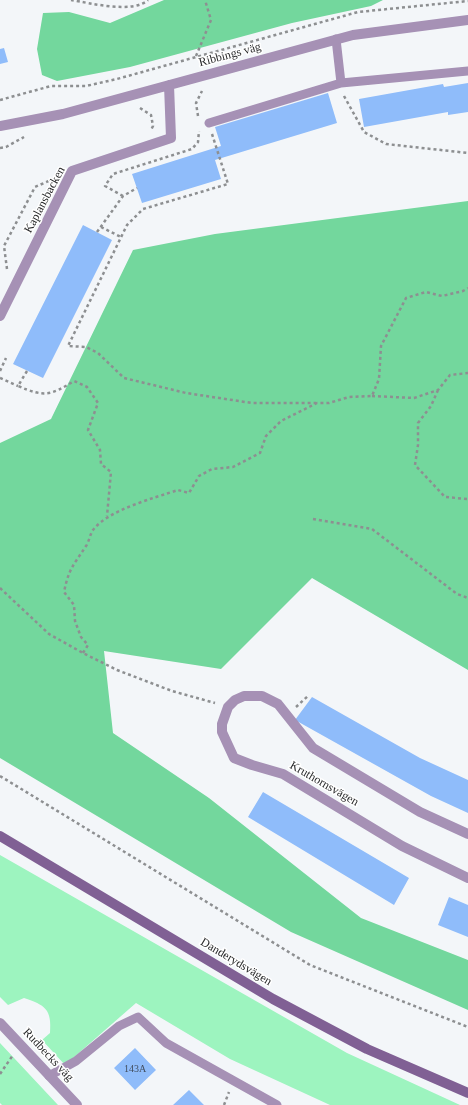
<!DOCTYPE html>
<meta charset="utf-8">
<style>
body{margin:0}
canvas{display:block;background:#f3f6f9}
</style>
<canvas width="468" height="1105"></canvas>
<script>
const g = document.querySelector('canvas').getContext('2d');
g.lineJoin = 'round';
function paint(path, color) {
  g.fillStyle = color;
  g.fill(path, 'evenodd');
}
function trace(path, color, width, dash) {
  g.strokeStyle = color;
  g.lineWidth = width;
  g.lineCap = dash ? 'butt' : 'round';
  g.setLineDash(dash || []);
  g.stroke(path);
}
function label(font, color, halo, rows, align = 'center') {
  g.font = font + ' Georgia,serif';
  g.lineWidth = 3;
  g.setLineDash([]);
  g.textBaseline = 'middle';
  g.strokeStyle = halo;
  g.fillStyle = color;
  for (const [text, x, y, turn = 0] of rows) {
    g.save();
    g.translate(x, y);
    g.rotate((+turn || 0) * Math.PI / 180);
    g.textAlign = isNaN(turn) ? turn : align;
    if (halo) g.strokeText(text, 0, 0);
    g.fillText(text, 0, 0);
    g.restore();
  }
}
const green = new Path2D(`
 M0,855L347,1053L460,1105H330L230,1059L136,1003L65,1065L42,1040L50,1033C52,1009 45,1005 24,998L8,1005L0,997Z
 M0,1043L58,1105H2L0,1103Z`);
const forest = new Path2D(`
 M164,0H383L371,6L292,23L130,67L57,81L42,75L37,49L43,13L69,12L110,23Z
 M468,201V670L312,578L221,669L104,651L113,733L209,798L361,918L468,960V1010L291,932L0,758V443L51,419L133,250L215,234Z`);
const building = new Path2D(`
 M4,48L8,62L0,64V49Z
 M468,83V112L448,115V112L364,127L359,99L443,84L444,87Z
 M328,93L337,123L215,160L221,179L142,203L132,174L221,146L215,127Z
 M83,225L112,240L43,378L13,364Z
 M312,697L420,758L468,780V813L431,796L295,720Z
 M263,792L409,878L394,905L248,817Z
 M449,897L468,905V937L438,925Z
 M135,1048L156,1070L135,1090L114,1068Z
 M189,1090L204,1105H173Z`);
const path = new Path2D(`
 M71,0C90,3 133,14 148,0
 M196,56L211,20L205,0
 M344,96L364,132L386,144L468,153
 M0,100L51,86H86L117,79L358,12L468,1
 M140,108L151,115L153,126L151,130
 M198,116L196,103L202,91
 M212,134L228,184L143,209L127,225L68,346L86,347L98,353L124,378L186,393L252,403H316
 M0,148L6,147L24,137
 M123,196L105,186L113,174L192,149L198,142L199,131
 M101,227L121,237
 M97,232L123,196L137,188
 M7,269L4,246L35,187L53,179
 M0,371L6,358
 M27,371L18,386C44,397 50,396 74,381L87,387L98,403L88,430L100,450L101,464L111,472L107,516
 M0,378L18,386
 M438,390L431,406L418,423V445L415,465L445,497L468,499
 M372,396L414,398L438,390L450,375L468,373
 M313,519L372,529L457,594L468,598
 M0,588L49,634L83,653L117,670L172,691L215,703
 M83,653L88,645L81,637L75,621L74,605L64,592C69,568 73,566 86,546C89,542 90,534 93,530C108,510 154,498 178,490L189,493L199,476L212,469L233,467L260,453L266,436L281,421L317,403H329L349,397L372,396L379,379L381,346L406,298L426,292L442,296L463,291L468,288
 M296,707L309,695
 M0,776L310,965L468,1027
 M0,1074L13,1055
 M224,1105L229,1092`);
const lane = new Path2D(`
 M336,39L341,83
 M209,123L341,83L468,71
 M49,1076L76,1061L119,1026L138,1017L166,1043L277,1105`);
const street = new Path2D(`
 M0,126L63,114L353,35L468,20
 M0,316L72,171L171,138L169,85
 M468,834L420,812L313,748L278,704L262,696H244L235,700L228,707L222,724V732L234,758L252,765L283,774L402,846L468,878
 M0,1023L77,1105`);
const secondary = new Path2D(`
 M0,836L273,999L367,1049L468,1093`);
const numberNames = [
 ["143A",135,1069]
];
const streetNames = [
 ["Ribbings väg",230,55,-15],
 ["Kaplansbacken",45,200,-62],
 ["Kruthornsvägen",324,784,30],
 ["Danderydsvägen",236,962,31],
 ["Rudbecks väg",48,1055,47]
];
paint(green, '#9df4bf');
paint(forest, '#73d79d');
paint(building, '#8fbcfa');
trace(path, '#8d8f91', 2.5, [3, 3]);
trace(lane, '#a691b5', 9);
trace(street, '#a691b5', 10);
trace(secondary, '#806094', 10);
label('10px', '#414d5d', null, numberNames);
label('12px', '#272829', '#fff', streetNames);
</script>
